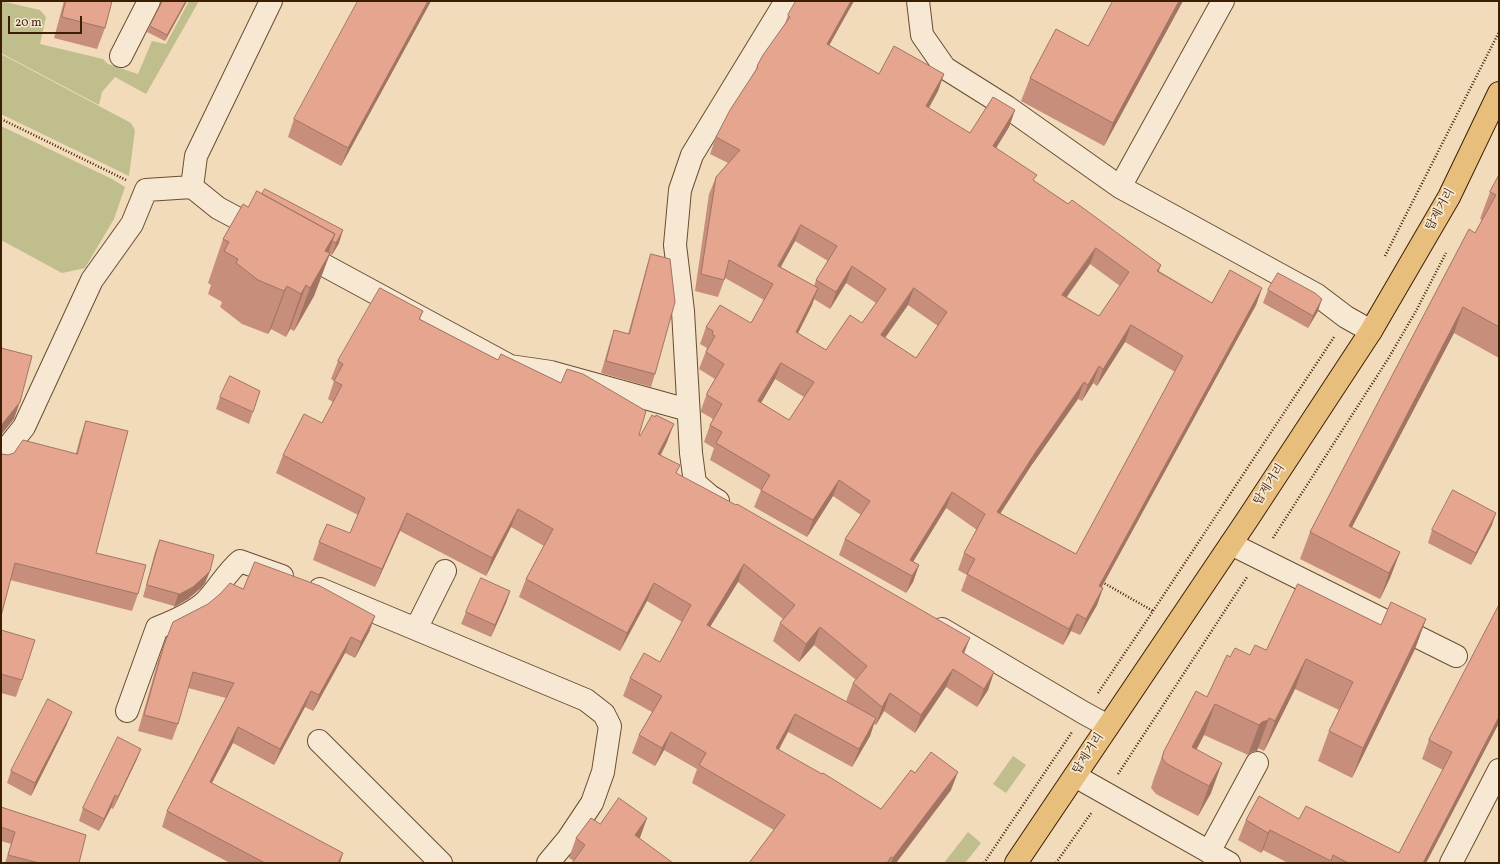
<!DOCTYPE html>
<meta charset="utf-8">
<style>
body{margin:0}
#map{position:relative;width:1500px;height:864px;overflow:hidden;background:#f1dbba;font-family:Vollkorn,serif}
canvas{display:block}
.frame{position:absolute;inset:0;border:2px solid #3c1e03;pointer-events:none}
.scale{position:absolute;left:8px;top:16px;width:74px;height:18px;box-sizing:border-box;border:2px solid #3c1e03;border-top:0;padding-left:5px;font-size:12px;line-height:14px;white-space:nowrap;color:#3c1e03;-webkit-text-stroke:3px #f6e8d2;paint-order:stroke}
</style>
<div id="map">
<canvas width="1500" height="864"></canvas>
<div class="frame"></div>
<div class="scale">20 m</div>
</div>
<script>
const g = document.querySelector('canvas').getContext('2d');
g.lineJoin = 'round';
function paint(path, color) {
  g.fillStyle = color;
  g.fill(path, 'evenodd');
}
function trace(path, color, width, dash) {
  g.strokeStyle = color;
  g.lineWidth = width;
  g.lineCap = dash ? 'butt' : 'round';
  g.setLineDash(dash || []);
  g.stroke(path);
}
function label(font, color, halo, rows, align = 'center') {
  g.font = font + ' Vollkorn,"Noto Serif KR",serif';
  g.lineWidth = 3.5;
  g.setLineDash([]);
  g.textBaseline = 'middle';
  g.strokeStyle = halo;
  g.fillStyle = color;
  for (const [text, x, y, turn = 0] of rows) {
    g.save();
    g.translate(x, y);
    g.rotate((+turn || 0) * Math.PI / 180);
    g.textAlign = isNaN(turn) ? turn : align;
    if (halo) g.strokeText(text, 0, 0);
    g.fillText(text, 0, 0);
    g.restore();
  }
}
const green = new Path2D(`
 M1,1L40,10L46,17L40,44L103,59L108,64L138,74L152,41L166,44L189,1H199L146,94L115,77L102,92L99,105L1,53Z
 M1,54L131,123L135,130L129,176L1,114Z
 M1,126L112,179L125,187L114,219L85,268L62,273L1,240Z
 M1013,756L1026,765L1006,793L993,784Z
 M968,832L981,843L965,863H944Z`);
const path = new Path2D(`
 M1,119L126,180
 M1385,256L1499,32
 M1273,538L1388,359L1416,311L1446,253
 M1102,582L1153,611
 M1098,693L1153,611L1334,337
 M1118,774L1247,577
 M984,863L1072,732
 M1056,863L1092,812`);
const minor = new Path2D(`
 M918,1L922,35L945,68L1007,107L1120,187L1317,295L1346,317L1371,331
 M121,56L149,1
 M192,187L218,208L263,232
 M1120,187L1223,1
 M298,251L510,366L551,372L688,410
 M1,460L7,448L24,427L92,280L132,224L146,190L192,187L196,156L271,1
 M718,501L710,496L695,483L691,453L683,311L675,245L680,190L692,155L786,1
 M1231,544L1456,656
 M320,589L586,700L604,714L610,726L603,772L592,803L568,839L548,863
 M416,629L445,571
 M942,629L1084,713L1108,726
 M127,711L157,628C172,622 194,613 206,601C218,589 226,573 240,561L282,576
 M319,741L441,863
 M1075,776L1229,863
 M1209,852L1257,763
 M1451,863L1499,770`);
const major = new Path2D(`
 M1016,863L1247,520L1371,331L1449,197L1499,93`);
const wall = new Path2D(`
 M64,1H112L105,28L97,49L54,38Z
 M187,1L165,41L147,32L150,26Z
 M431,1L341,166L288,137L294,119Z
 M854,1L829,45L879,74H944L938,91L929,108L970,133L1015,110L1009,127L996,148L1034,181L1161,265L1159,271L1212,303L1262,288L1256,305L1101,587L1103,588L1097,605L1080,635L1071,631L1063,645L961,591L967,575L958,570L964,553L977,530L946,508L913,562L919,565L913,582L906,593L839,555L845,539L861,515L833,496L807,537L754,507L761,490L710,460L714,448L704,442L710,425L713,419L701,412V410L707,393L715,379L699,369L706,351L707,348L700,344L706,327L751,323L764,300L725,278L718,297L695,291L709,194L716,177L728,163L710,154L716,137L755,71L757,66L785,24L788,15ZM795,241L828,261L816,280L814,286L781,267ZM1090,264L1120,286L1099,316L1067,297ZM846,283L876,303L862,323L826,350L798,333L812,305L814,299L830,309ZM908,305L938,326L916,358L885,338ZM1125,342L1175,372L1076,554L1000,513L1031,466L1078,399L1082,401L1093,383L1097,386ZM775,379L804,397L789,420L761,403Z
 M1183,1L1104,146L1021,101L1030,78L1088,46Z
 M1499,175V358L1454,333L1352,527L1400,552L1390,578L1380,599L1300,559L1310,532L1482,220L1480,219L1490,192Z
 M248,207L339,243L332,255L330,254L314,296L294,331L290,329L286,337L271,329L268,334L242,324L220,307L222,302L208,294L211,285L208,283L223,239Z
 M651,254L655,374L651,387L601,373L610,342L614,330L628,334L647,266Z
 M1268,290L1318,311L1308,328L1263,303Z
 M423,311L420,319L639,435L667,442L661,455L677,474L994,672L988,690L977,707L946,687L915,733L884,711L876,725L874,724L870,736L852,767L788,732L779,750L881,809L915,773L951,790L896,863H749L774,830L692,783L697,769L664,750L655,766L632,753L639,735L652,712L623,696L630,678L660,662L682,622L647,601L620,651L519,597L526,579L544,546L511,527L486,576L400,531L375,587L313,560L319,542L350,533L358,515L276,473L283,455L322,423L333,402L328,399L334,381L331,379L338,361ZM738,582L783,619L780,623L773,641L799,662L814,645L856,680L853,683L846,701L849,703L710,627Z
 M220,397L253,412L249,424L216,409Z
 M86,421L96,553L138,594L132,611L10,580L2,454L8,455L76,453L80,438Z
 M1492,525L1471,565L1428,543L1432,530Z
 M160,540L210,571L205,583L201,588L188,599L174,607V606L143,597L155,552Z
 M243,589L375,616L369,632L355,658L345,653L313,711L305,707L274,765L233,743L212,783L340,863H230L162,827L167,811L226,698L188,688L178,724L172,740L138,731L158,661L173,622Z
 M510,591L506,603L491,637L461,624L466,612Z
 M1499,605V723L1426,863H1288L1263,850L1261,853L1238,840L1246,820L1299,819L1399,853L1443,770L1422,759L1429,740Z
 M1426,619L1415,649L1352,778L1318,761L1329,731L1339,710L1295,689L1264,751L1258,748L1257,751L1251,752L1248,755L1204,735L1197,749L1211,793L1198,816L1156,794L1151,788L1153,781L1164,751L1207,697L1230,657L1250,655L1266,650L1381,625Z
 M1,630L22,680L16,697L1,693Z
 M67,724L31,796L7,783L11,771Z
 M141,749L136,761L113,809L111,808L99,831L79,821L83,808Z
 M1,807L79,863H5L11,844L1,841Z
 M647,818L640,838L574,861L569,858L576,838L600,824Z`);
const shadedWall = new Path2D(`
 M186,1H187L165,41L167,35Z
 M428,1H431L341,166L348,148Z
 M851,1H854L821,60L827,44Z
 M1179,1H1183L1104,146L1113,123Z
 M944,74L938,91L920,123L926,106Z
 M1015,110L1009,127L987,163L993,146Z
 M801,225L795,241L772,282L778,266Z
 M343,230L339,243L332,255L336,243Z
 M335,234L325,262L330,253L314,296L294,331L310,288L325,251Z
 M1096,248L1090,264L1056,311L1062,295Z
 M852,266L846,283L830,309L836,292Z
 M306,285L290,329L286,337L301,294Z
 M287,286L271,329L268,334L284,291Z
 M818,288L812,305L790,349L796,332Z
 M914,288L908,305L875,352L881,335Z
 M1262,288L1256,305L1093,603L1099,586Z
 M1322,299L1318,311L1308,328L1313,316Z
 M1463,307L1454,333L1341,548L1349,526Z
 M1131,325L1125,342L1097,386L1103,369Z
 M781,363L775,379L752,418L758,401Z
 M1099,366L1093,383L1082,401L1088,385Z
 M1084,382L1078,399L1031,466L991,528L997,512L1037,450Z
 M20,402L14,419L1,435V428L3,423Z
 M674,424L667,442L651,472L658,454Z
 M839,480L833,496L807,537L813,520Z
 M952,492L946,508L906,573L910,560Z
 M518,509L511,527L486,576L492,558Z
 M407,513L400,531L375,587L382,569Z
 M1496,513L1492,525L1471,565L1476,553Z
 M1400,552L1390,578L1380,599L1389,573Z
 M744,564L738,582L700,643L707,625Z
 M919,565L913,582L906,593L912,576Z
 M210,571L205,583L201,588L188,599L174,607L178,595Z
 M654,583L647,601L620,651L627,633Z
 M1103,588L1097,605L1080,635L1086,619Z
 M510,591L506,603L491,637L495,625Z
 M1077,614L1071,631L1063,645L1069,629Z
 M375,616L369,632L355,658L361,642Z
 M1426,619L1415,649L1352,778L1363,748Z
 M820,627L814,645L799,662L806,644Z
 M351,637L345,653L313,711L319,695Z
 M970,638L963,656L962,652Z
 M1306,659L1295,689L1264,751L1275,721Z
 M953,669L946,687L915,733L921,715Z
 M994,672L988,690L977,707L984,689Z
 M311,691L305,707L274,765L280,749Z
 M890,693L884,711L876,725L882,707Z
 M1215,704L1204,735L1183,773L1192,747Z
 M72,712L67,724L31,796L35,783Z
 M795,714L788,732L769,766L776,748Z
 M1499,717V723L1426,863H1423Z
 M876,718L870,736L852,767L859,749Z
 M1269,718L1257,751L1251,752L1248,755L1259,725L1262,722Z
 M238,727L233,743L204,797L210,782Z
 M671,732L664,750L655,766L662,748Z
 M141,749L136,761L113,809L118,797Z
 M1222,763L1211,793L1198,816L1209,786Z
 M958,772L951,790L896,863H891L893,858Z
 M115,795L111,808L99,831L104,819Z
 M647,818L640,837L628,854L635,835Z
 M1270,830L1263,850L1261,853L1268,833Z
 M343,853L340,863H338Z`);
const building = new Path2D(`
 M66,1H112L105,28L62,17Z
 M163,1H186L167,35L150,26Z
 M358,1H428L348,148L294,119Z
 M796,1H851L827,44L879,74L894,46L944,74L926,106L970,133L993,97L1015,110L993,146L1037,175L1033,180L1068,204L1072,200L1161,265L1157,271L1212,303L1230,270L1262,288L1099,586L1103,588L1086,619L1077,614L1069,629L967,574L975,559L964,553L985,514L952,492L910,560L919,565L912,576L845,539L870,501L839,480L813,520L761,490L770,475L716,443L722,432L710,425L722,404L707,395V393L724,364L706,352L715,336L712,334L713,331L706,327L720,305L751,323L773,284L729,260L724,280L701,274L716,177L740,150L716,137L730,110L758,67L757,66L763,55L790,17L788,15ZM801,225L837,246L816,280L836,292L852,266L886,289L862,323L850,315L826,350L796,332L818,288L778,266ZM1096,248L1129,272L1099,316L1062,295ZM914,288L947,312L916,358L881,335ZM1131,325L1183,356L1076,554L997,512L1037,450L1084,382L1088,385L1099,366L1103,369ZM781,363L814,382L789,420L758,401Z
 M1113,1H1179L1113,123L1030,78L1056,29L1088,46Z
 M1499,175V327L1463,307L1349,526L1400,552L1389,573L1310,532L1469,229L1475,233L1496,195L1490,192Z
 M265,189L343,230L336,243L332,241L335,234L262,194Z
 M257,191L335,234L325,251L330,253L310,288L306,285L301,294L287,286L284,291L258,280L236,263L238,259L224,251L229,242L223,239L243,204L248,207Z
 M651,254L670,259L675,302L655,374L606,361L614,330L629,334Z
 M1278,273L1315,293L1322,299L1313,316L1268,290Z
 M380,288L423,311L419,319L498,360L501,354L561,383L567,369L583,374L646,411L639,435L640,436L652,415L655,417L656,415L674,424L658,454L680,465L676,473L736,505L737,504L970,638L962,652L994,672L984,689L953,669L921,715L890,693L882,707L853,683L867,666L820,627L806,644L780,623L795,605L744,564L707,625L876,718L859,749L795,714L776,748L822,774L823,773L881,809L911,770L915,773L931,752L958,772L893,858L891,857L887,863H749L785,815L699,765L706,753L671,732L662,748L639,735L662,696L630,678L644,653L660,662L691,605L654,583L627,633L526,579L553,529L518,509L492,558L407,513L382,569L319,542L327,524L350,533L365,498L283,455L304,414L322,423L342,385L334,381L343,364L338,361Z
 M1,348L32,356L20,402L3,423L1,428Z
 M230,376L260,391L253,412L220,397Z
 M86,421L128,431L96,553L146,565L138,594L15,563L1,616V453L2,454L8,455L14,453L23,440L77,454Z
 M1453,490L1496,513L1476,553L1432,530Z
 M160,540L214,555L210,571L205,576L193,587L178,595L179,594L147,585Z
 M255,562L320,586L375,616L361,642L351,637L319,695L311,691L280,749L238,727L210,782L343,853L338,863H265L167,811L234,683L193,672L178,724L144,715L164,645L173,622L208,604L220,594L230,583L243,589Z
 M481,578L510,591L495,625L466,612Z
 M1298,584L1381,625L1391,602L1426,619L1363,748L1329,731L1353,682L1306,659L1275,721L1269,718L1268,720L1262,722L1259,725L1215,704L1192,747L1222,763L1209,786L1167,764L1162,758L1164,751L1196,691L1207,697L1227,655L1230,657L1235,648L1250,655L1255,645L1266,650Z
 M1499,605V717L1423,863H1348L1333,855L1331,861L1270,830L1268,833L1246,820L1259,796L1299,819L1306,806L1399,853L1452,752L1429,740Z
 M1,630L35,640L22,680L1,674Z
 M48,699L72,712L35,783L11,771Z
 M118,737L141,749L118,797L115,795L104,819L83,808Z
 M619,798L647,818L635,835L673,863H572L585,845L576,838L591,818L600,824Z
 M1,807L86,835L79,863H39L8,855L15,832L1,827Z`);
const streetNames = [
 ["탑제거리",1441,210,-61],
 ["탑제거리",1270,485,-57],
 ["탑제거리",1089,754,-57]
];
paint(green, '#bfbe8c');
trace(minor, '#694d31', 24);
trace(major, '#3c1e03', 24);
trace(path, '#3c1e03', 2.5, [1, 2]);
trace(minor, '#f6e8d2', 22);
trace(major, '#e8be7d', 22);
paint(wall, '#c68e7b');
paint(shadedWall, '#a17464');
paint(building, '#e6a58f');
trace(building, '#a17464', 1);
label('12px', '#3c1e03', '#f6e8d2', streetNames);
</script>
